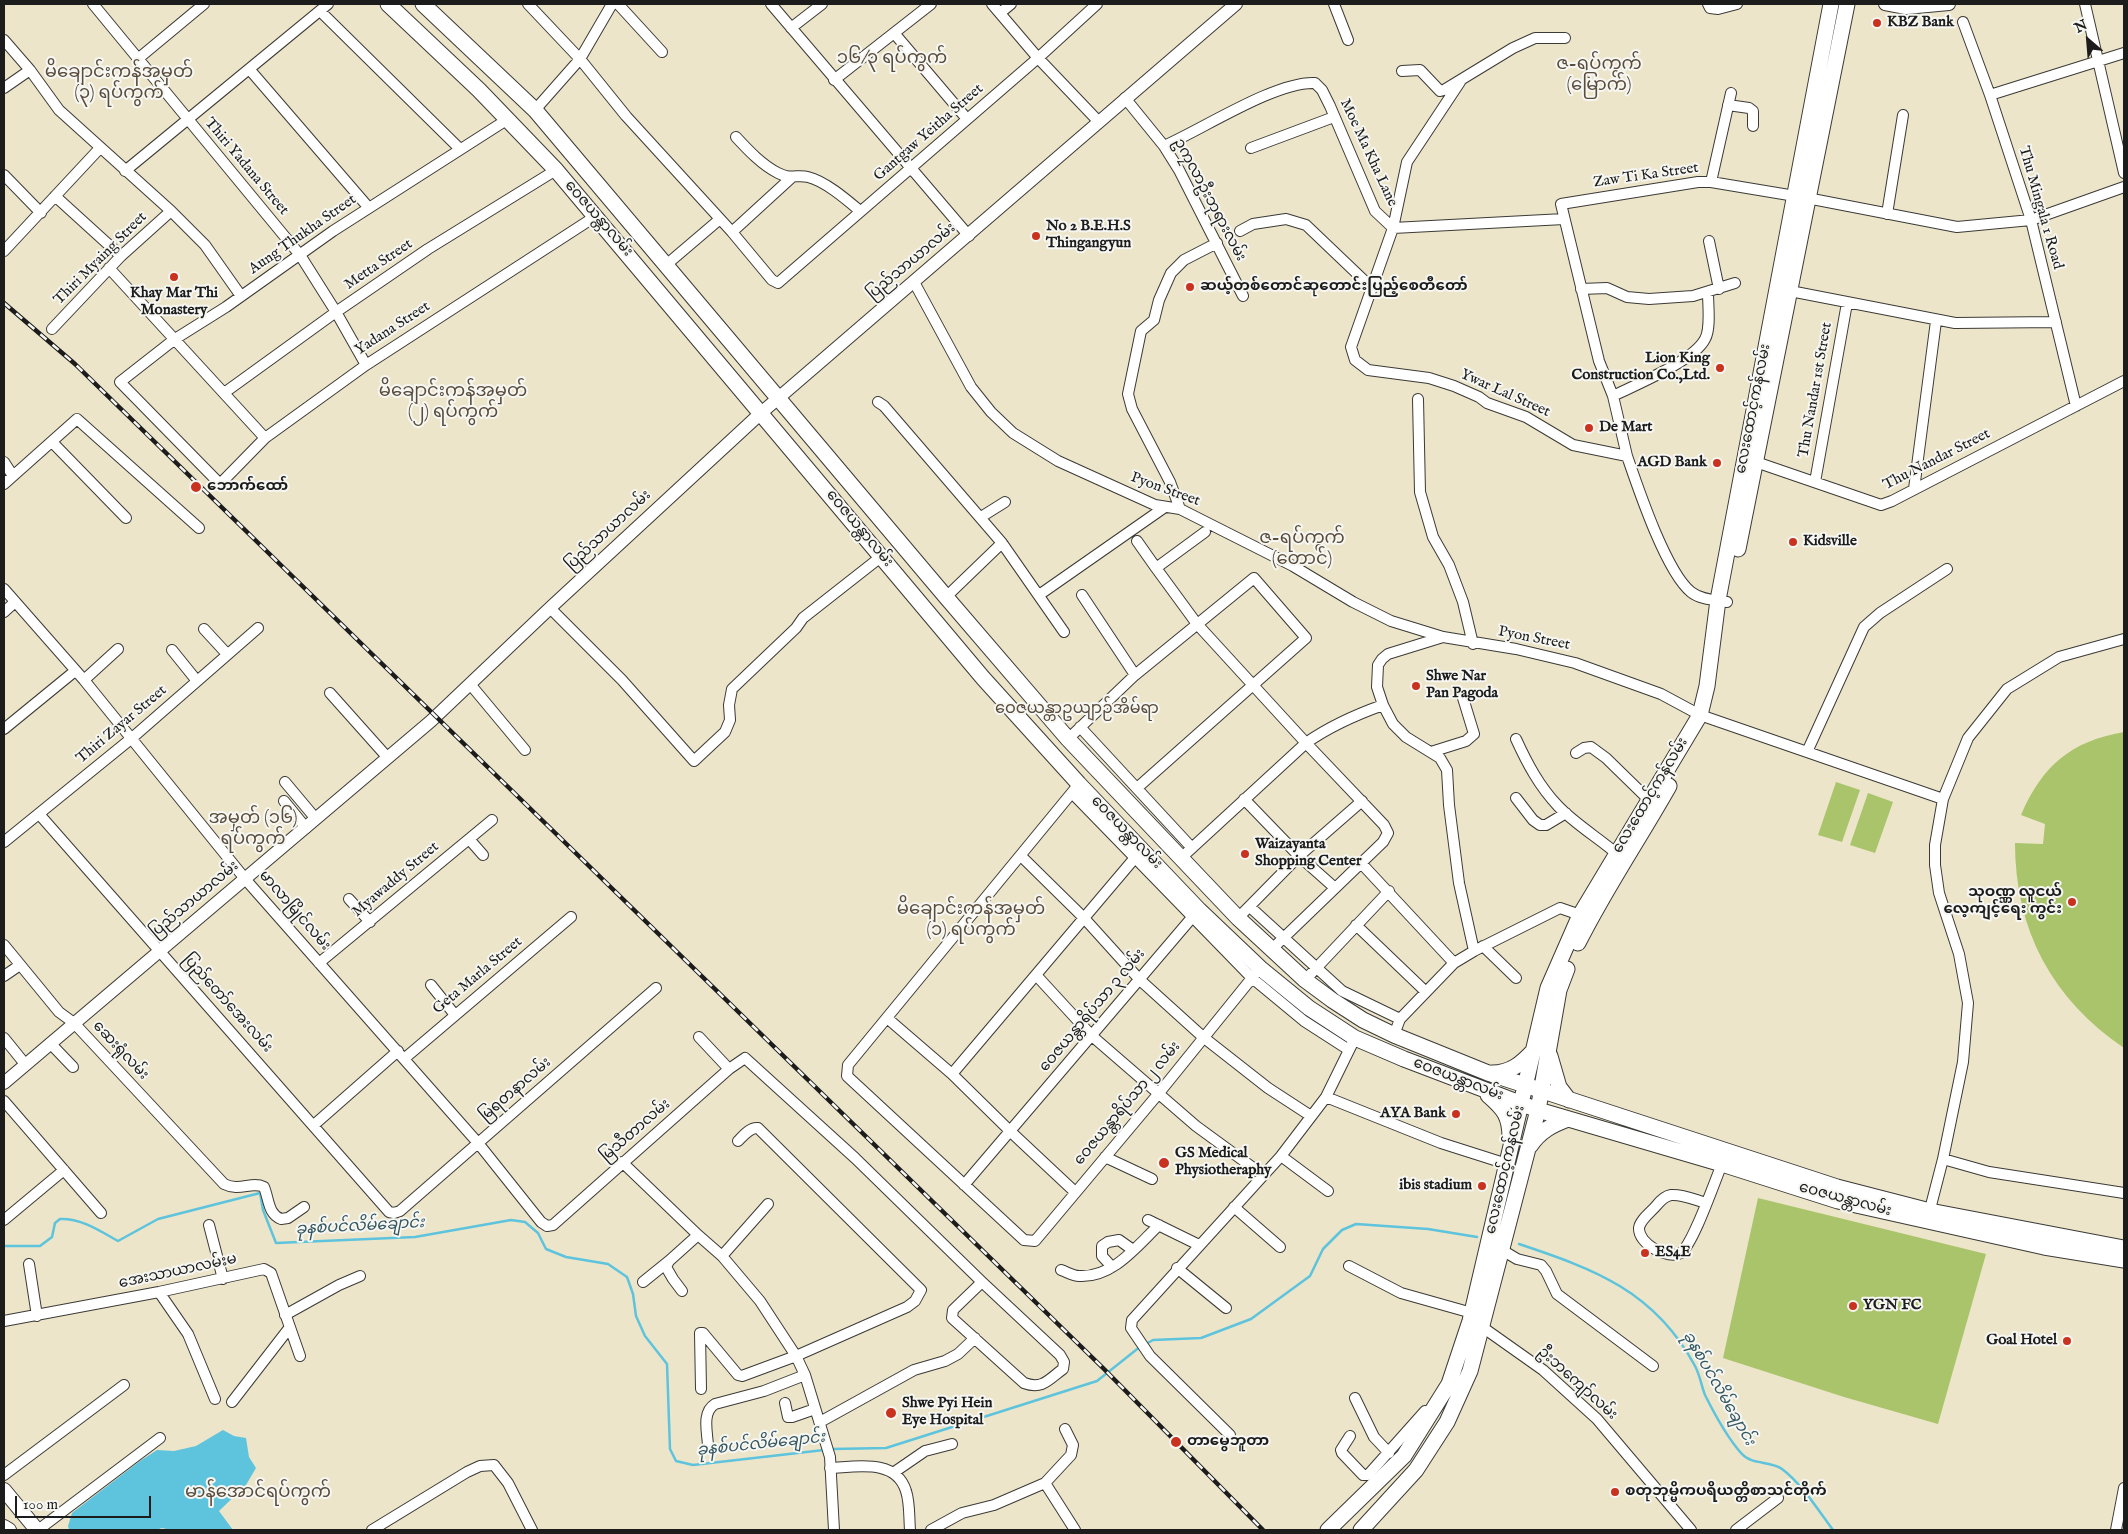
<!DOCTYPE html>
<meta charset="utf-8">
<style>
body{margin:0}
#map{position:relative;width:2128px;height:1534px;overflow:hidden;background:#ede5c9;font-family:"IM FELL English",serif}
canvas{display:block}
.frame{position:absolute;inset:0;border:5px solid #1c1c1c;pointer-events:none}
.north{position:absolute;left:2063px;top:15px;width:50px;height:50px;-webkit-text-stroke:4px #f6f6f2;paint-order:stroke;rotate:333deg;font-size:14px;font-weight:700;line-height:20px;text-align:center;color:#1c1c1c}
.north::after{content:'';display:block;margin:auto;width:18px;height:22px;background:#1c1c1c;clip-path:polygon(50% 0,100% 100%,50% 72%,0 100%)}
.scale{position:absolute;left:15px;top:1496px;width:136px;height:22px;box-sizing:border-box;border:2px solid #1c1c1c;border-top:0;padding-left:6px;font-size:15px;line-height:18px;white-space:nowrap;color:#1c1c1c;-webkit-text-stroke:4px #f6f6f2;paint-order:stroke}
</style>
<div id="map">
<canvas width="2128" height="1534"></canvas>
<div class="frame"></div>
<div class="north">N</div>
<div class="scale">100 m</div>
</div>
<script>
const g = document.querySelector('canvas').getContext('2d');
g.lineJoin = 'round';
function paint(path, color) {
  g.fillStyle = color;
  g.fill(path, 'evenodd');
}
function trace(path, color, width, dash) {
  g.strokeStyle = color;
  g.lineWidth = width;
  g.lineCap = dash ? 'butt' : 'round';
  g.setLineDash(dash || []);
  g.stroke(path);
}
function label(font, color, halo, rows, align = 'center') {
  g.font = font + ' "IM FELL English","Noto Sans Myanmar",serif';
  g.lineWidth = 4;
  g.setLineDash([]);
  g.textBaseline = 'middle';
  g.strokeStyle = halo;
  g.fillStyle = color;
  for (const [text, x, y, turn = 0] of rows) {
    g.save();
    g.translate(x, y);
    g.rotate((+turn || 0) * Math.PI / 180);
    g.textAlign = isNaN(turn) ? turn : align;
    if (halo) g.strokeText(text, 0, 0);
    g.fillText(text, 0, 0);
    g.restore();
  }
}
const green = new Path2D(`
 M2124,732V1048C2052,999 2015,930 2015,843L2043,844L2045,824L2021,815C2042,766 2071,741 2124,732Z
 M1836,782L1860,790L1842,842L1818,835Z
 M1868,793L1893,802L1875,853L1850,845Z
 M1758,1198L1986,1254L1938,1424L1844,1397L1723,1358Z`);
const water = new Path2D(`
 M223,1430L234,1436L246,1438L249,1457L256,1468L246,1485L219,1511L233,1530H171L162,1528L156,1530H69L68,1526L72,1513L140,1461L157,1450L174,1451L196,1446Z`);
const stream = new Path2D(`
 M1519,1244C1594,1269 1655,1291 1695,1366C1700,1375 1701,1385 1705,1395C1715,1415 1726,1436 1741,1453C1752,1466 1770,1460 1782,1469C1802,1484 1818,1510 1833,1530
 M4,1246H40L52,1237L55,1223L60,1219C81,1218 100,1231 118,1241L158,1219L260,1193L263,1210L276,1243L415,1237L511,1220L525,1222L538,1233L546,1249L566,1257L608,1264L627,1277L633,1294L636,1316L645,1336L667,1364L670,1449L676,1461L693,1465L824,1450
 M1146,1344L1153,1340L1201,1338L1251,1319L1310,1276L1323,1249L1342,1230L1356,1224L1428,1229L1477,1237
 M832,1449L886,1448L1097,1381L1141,1346`);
const minor = new Path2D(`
 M93,4L300,255L336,312L366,365
 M528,4L580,59L626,116L732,232L772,280L778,283L1038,58L1097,4
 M618,4L662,52
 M771,4L969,236
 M992,4L1038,58L1099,122
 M1334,4L1348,40
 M1708,4L1710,8L1718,9L1737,4
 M2085,4L2124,173
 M320,11L460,149
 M1000,13L1011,4
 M1963,22L1990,95L2031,220L2076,406
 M791,28L822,4
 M894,33L967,119
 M4,40L30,70L59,110L171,211L205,245L241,296
 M139,58L204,4
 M250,70L369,208
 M1402,71L1420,70L1440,91L1444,90L1513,48L1535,38H1565
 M834,80L931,4
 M1460,82L1407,162L1393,228L1351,347L1355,360L1368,370L1429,378L1454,386L1479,397L1487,403L1526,417L1573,445L1627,456C1638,488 1666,572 1691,592C1701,600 1716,600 1727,602
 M4,88L30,70
 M1990,95L2124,53
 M1125,98L1164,146L1179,170L1243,296
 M1728,105L1749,108L1753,111V126
 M535,110L580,59L612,4
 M508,119L333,231L226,307L175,339L120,382L220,484L265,438L366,365L596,216
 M736,137C748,150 762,165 778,173C791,180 797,174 808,177C825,181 847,200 860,211
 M1164,146C1203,129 1276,81 1315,83L1322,90L1330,106L1375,211L1393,228L1564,219
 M1251,148L1334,117
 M125,171L328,4
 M4,175L41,213
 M1711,182L1731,93
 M55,196L121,256
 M1887,214L1903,115
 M1240,231L1253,224L1286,219L1306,225L1371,287
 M732,232L791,178
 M1709,241L1719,289
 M4,251L100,148
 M666,265L720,219
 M109,268L265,438
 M914,282L971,387L991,412L1013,433L1058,461L1155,505L1180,509L1293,566L1353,602L1391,621L1443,637L1516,649L1575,663L1661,694L1700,715L1943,799
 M1581,289L1607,288L1627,297L1649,299L1693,296L1735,283
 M1785,290L1955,323L2056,322
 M52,329L121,256L171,211
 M224,393L336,312L428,249L556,170
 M1613,396C1635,385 1694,361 1705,339C1711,329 1708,305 1708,293
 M1418,399L1420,492L1433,537L1449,565L1463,602L1473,644
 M878,402L884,406L1002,543L1064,632
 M52,442L126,518
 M1627,456L1613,396L1599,361L1561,204L1698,182H1711L1807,198L1957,227L2031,220L2124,187
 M1750,460L1881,505L1892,501L2124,381
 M4,462L13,476
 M1815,482L1847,303
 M4,484L77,419L199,528
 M1914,489L1936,321
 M1180,509L1170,482L1132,409L1128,394L1141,331L1154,320L1159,300L1171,273L1184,260L1217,243
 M981,517L1005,502
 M1137,541L1156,568L1205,532
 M1156,568L1197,624L1306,743L1384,825L1388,833L1383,842L1272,949
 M4,589L84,680L246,880L478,1143L541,1222L547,1226L553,1225L729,1069L745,1058L855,1158L982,1282L1060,1355L1064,1362L1063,1369C1049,1379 1043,1390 1024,1383L952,1318L953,1310L982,1282
 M1039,595L1165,507
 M1082,595L1135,675
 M946,597L1002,543
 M550,608L622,680L694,761L725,732L730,720L729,705L732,689L796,628L803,618L882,556
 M4,612L15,602
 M204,629L227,654
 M1443,637L1388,654L1382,659L1378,665L1377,687L1383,705L1393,724L1406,737L1440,758L1447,770L1449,805L1459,883L1474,951
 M172,650L197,681
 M84,680L118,649
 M470,684L525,750
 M330,693L388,758
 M1080,727L1192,848
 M4,729L75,671
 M1068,739L1135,675L1254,578L1306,638L1137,788
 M1516,739C1527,763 1539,786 1558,806C1574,823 1597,837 1616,853
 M1431,752L1466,741L1474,734L1463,698
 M1807,752L1864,627L1880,613L1947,569
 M1576,753L1584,748L1591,747L1606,758L1649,800
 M285,782L316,819
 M1079,784L848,1065L847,1076L1024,1240L1035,1241L1159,1093L1260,968
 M1072,793L1252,978L1304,1021L1349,1050
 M1516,798L1533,820L1540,825H1546L1566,813
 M1244,799L1299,856L1335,888
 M284,801L306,828
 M39,814L389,1212L394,1213L400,1211L656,988
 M469,839L483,855
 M4,842L132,738L258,628
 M1021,856L1084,918L1140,980L1203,1037L1268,1088L1311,1116
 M1181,858L1306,743C1330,726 1355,715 1383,705
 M1361,863L1454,963
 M349,899L370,922
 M1250,907L1342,991L1400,1019
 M1238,918L1299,856L1362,801
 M1356,925L1426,992
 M4,945L59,1012L74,1023L224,1184C240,1192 251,1181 264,1187C269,1199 268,1214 281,1219L288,1218L304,1207
 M1483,946L1516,978
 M319,963L492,820
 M1036,975L1092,1036L1196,1126L1263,1175
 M4,976L20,965
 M1305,980L1389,891
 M431,985L455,1015
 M887,1018L952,1074L1011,1132L1075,1192
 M1394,1035L1400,1019L1454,963L1474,951L1560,908L1586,917
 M699,1037L729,1069
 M4,1038L25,1064
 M50,1043L73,1067
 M405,1058L571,917
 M952,1074L1139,853
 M1326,1097L1441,1143L1507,1164
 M4,1101L101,1213
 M315,1124L398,1051
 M1281,1156L1328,1191
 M1105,1157L1152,1179
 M1943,1159L1989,1172L2124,1193
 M622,1162L698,1235L722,1256L760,1301L796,1356L805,1375L830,1457L834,1530
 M964,1185L1195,914
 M1706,1203C1695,1200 1683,1194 1671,1195C1665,1196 1660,1201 1656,1206C1651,1212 1640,1220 1639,1228C1638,1244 1668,1260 1681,1253C1694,1242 1714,1183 1722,1164
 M1234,1207L1280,1247
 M1928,1217L1943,1159L1963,1062L1968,1003L1959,954L1939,893L1935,865V845L1943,799L1968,738L2007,689L2059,657L2124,639
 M4,1220L64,1170
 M1148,1220L1199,1245
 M209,1225L223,1279
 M1502,1250L1517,1259L1541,1265L1546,1271L1557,1294L1653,1366
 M722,1256L768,1204
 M29,1264L37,1316
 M1349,1266L1401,1293L1472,1313
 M1112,1267L1102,1256V1246L1108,1242L1119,1240L1133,1250
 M1177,1268L1226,1308
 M1061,1270C1067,1272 1073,1276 1079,1276C1113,1278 1137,1246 1159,1225
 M643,1282L669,1261
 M682,1291L673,1279L666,1267L669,1261L698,1235
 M159,1292L188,1334L215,1399
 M285,1315L339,1285L360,1276
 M4,1321L159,1292L264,1269L271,1273L300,1356
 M1478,1324L1543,1370L1597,1419L1691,1530
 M701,1389L700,1333H703L738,1375L742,1376L796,1356L907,1307L915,1301L921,1290L758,1128C750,1127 743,1136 738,1141
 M1355,1398L1374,1437L1389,1453
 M232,1402L290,1327
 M785,1403L788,1417H792L815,1409
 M820,1422L914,1370L945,1361L958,1354L975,1338
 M1230,1435L1150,1356L1131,1328L1132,1320L1281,1156L1326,1097L1355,1038
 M1350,1436L1341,1450L1342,1453L1363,1475H1368L1425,1411
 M708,1445C707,1431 702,1412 715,1404L764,1391L805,1375
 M830,1468C856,1467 896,1458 906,1491C910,1503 909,1518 910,1530
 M893,1473L925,1451L952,1444
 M4,1475L124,1385
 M1045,1483L1075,1530
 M38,1530L160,1438
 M372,1530L467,1472L480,1466L494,1465L508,1483L532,1530
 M931,1530L962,1513L994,1505L1045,1483L1071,1455L1073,1445L1065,1429
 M1736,1530L1778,1498
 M2116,1530L2124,1488`);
const tertiary = new Path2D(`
 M1885,4L1906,8L1949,4
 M4,1083L431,721L550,608L761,413L1236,4`);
const secondary = new Path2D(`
 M4,1490L37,1530
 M4,1527L9,1530`);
const primary = new Path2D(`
 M388,4L479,90L556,170L983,678L1079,784L1199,910L1260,968L1309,1008L1355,1038L1404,1059L1538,1110L1722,1164L1838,1201L2044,1247L2124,1260
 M423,4L535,110L946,597L1068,739L1238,918L1305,980L1332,1000L1363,1020L1394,1035L1488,1073L1837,1187L1930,1211L2124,1248
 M1738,549L1847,4
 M1578,943C1605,889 1639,839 1669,786
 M1550,1056L1559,1087L1569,1100
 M1492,1073C1511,1073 1522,1063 1534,1050
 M1488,1095C1504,1109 1510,1116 1510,1138
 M1530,1146C1540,1131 1552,1125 1568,1119
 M1328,1530L1404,1456L1449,1384L1470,1321L1548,988L1580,915L1700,715L1707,686L1718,600L1831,4
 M1361,1530L1416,1470L1447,1422L1470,1371L1538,1110L1559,990L1567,969`);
const rail = new Path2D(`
 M4,303L75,364L1103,1368L1263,1530`);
const markers = [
 [1877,23,5,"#c8321e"],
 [1036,236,5,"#c8321e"],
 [174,277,5,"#c8321e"],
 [1190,287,5,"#c8321e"],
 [1720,368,5,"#c8321e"],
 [1589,428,5,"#c8321e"],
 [1717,463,5,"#c8321e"],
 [196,487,6,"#c8321e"],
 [1793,542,5,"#c8321e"],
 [1416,686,5,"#c8321e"],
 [1245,854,5,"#c8321e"],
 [2072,902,5,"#c8321e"],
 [1456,1114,5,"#c8321e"],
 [1164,1163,6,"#c8321e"],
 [1482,1186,5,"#c8321e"],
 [1645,1253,5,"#c8321e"],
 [1853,1306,5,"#c8321e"],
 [2067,1341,5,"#c8321e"],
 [891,1413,6,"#c8321e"],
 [1176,1442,6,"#c8321e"],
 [1615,1492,5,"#c8321e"]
];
const poiNames = [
 ["KBZ Bank",1887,23],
 ["No 2 B.E.H.S",1046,227],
 ["Thingangyun",1046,244],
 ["ဆယ့်တစ်တောင်ဆုတောင်းပြည့်စေတီတော်",1200,287],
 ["Khay Mar Thi",174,294,"center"],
 ["Monastery",174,311,"center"],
 ["Lion King",1710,359,"right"],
 ["Construction Co.,Ltd.",1710,376,"right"],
 ["De Mart",1599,428],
 ["AGD Bank",1707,463,"right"],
 ["ဘောက်ထော်",207,487],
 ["Kidsville",1803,542],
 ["Shwe Nar",1426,677],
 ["Pan Pagoda",1426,694],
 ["Waizayanta",1255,845],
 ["Shopping Center",1255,862],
 ["သုဝဏ္ဏ လူငယ်",2062,893,"right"],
 ["လေ့ကျင့်ရေး ကွင်း",2062,910,"right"],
 ["AYA Bank",1446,1114,"right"],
 ["GS Medical",1175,1154],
 ["Physiotheraphy",1175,1171],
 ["ibis stadium",1472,1186,"right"],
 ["ES4E",1655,1253],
 ["YGN FC",1863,1306],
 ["Goal Hotel",2057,1341,"right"],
 ["Shwe Pyi Hein",902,1404],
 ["Eye Hospital",902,1421],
 ["တာမွေဘူတာ",1187,1442],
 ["စတုဘုမ္မိကပရိယတ္တိစာသင်တိုက်",1625,1492]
];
const streetNames = [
 ["Gantgaw Yeitha Street",929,133,-41],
 ["Moe Ma Kha Lane",1368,153,65],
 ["Thiri Yadana Street",246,167,50],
 ["Zaw Ti Ka Street",1646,176,-8],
 ["ဥကၠလာဦးဘုရားလမ်း",1209,200,62],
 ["Thu Mingala 1 Road",2040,208,74],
 ["ဝေဇယန္တာလမ်း",598,219,49],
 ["Aung Thukha Street",303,235,-35],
 ["Thiri Myaing Street",101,259,-45],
 ["ပြည်သာယာလမ်း",912,262,-40],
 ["Metta Street",379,265,-34],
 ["Yadana Street",393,329,-33],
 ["Thu Nandar 1st Street",1816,390,-80],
 ["Ywar Lal Street",1505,394,24],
 ["လေးထောင့်ကန်လမ်း",1754,409,-79],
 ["Thu Nandar Street",1937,460,-27],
 ["Pyon Street",1165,490,20],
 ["ဝေဇယန္တာလမ်း",859,529,50],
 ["ပြည်သာယာလမ်း",609,531,-43],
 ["Pyon Street",1534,639,11],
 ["Thiri Zayar Street",122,725,-40],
 ["လေးထောင့်ကန်လမ်း",1651,796,-59],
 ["ဝေဇယန္တာလမ်း",1126,833,46],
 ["Myawaddy Street",396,880,-40],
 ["ပြည်သာယာလမ်း",195,900,-40],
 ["မာလာမြိုင်လမ်း",294,911,49],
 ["Geta Marla Street",478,976,-40],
 ["ပြည်တော်အေးလမ်း",227,1004,48],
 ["ဝေဇယန္တာရိပ်သာ ၃ လမ်း",1093,1011,-50],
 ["ဆေးရုံလမ်း",120,1051,47],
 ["ဝေဇယန္တာလမ်း",1458,1080,21],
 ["မြရတနာလမ်း",516,1090,-41],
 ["ဝေဇယန္တာရိပ်သာ ၂ လမ်း",1128,1104,-50],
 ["မြသီတာလမ်း",636,1131,-41],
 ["လေးထောင့်ကန်လမ်း",1506,1170,-77],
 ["ဝေဇယန္တာလမ်း",1845,1200,15],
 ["အေးသာယာလမ်းမ",178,1272,-12],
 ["ဦးဘကျော်လမ်း",1577,1384,42]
];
const neighbourhoodNames = [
 ["ဝေဇယန္တာဥယျာဉ်အိမ်ရာ",1077,710]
];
const waterNames = [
 ["ခုနစ်ပင်လိမ်ချောင်း",360,1227,-3],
 ["ခုနစ်ပင်လိမ်ချောင်း",1718,1389,60],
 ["ခုနစ်ပင်လိမ်ချောင်း",761,1445,-6]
];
const quarterNames = [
 ["၁၆/၃ ရပ်ကွက်",892,59],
 ["ဇ-ရပ်ကွက်",1599,65],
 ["(မြောက်)",1599,86],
 ["မိချောင်းကန်အမှတ်",119,73],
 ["(၃) ရပ်ကွက်",119,94],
 ["မိချောင်းကန်အမှတ်",453,392],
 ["(၂) ရပ်ကွက်",453,413],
 ["ဇ-ရပ်ကွက်",1302,539],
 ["(တောင်)",1302,560],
 ["အမှတ် (၁၆)",253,819],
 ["ရပ်ကွက်",253,840],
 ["မိချောင်းကန်အမှတ်",971,910],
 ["(၁) ရပ်ကွက်",971,931],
 ["မာန်အောင်ရပ်ကွက်",258,1493]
];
paint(green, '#a9c46a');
paint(water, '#5ec3dc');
trace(stream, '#5ec3dc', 2.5);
trace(minor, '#3b3a36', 12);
trace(tertiary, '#3b3a36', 14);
trace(secondary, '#3b3a36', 16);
trace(primary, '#3b3a36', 17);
trace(minor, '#fff', 10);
trace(tertiary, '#fff', 12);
trace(secondary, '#fff', 14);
trace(primary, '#fff', 15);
trace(rail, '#1c1c1c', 4.5);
trace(rail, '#f6f6f2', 2.5, [8]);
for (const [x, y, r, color] of markers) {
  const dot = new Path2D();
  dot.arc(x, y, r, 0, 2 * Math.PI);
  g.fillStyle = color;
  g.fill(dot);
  trace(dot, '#f6f6f2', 2);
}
label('bold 15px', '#1c1c1c', '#f6f6f2', poiNames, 'left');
label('15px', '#1c1c1c', '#f6f6f2', streetNames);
label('16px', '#5a4c3c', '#f6f6f2', neighbourhoodNames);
label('italic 16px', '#33565f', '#f6f6f2', waterNames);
label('18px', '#5a4c3c', '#f6f6f2', quarterNames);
</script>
